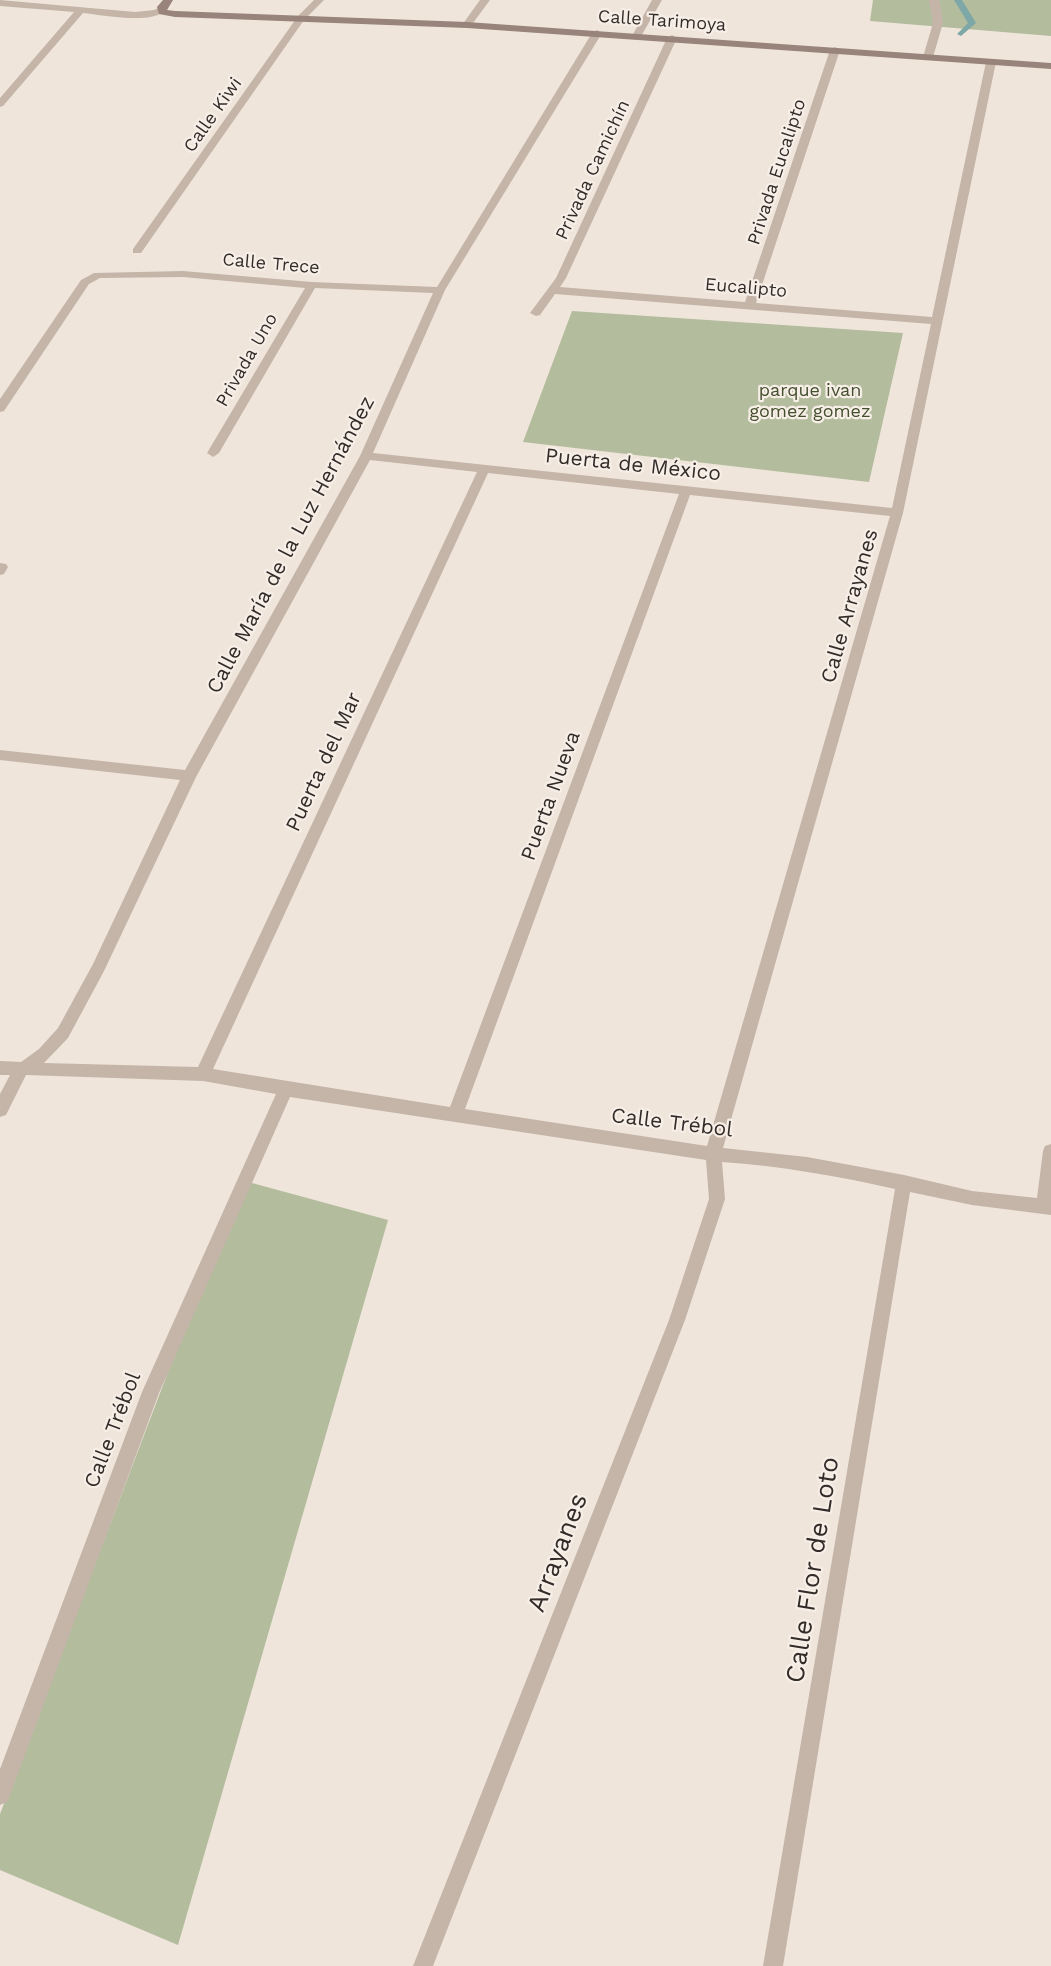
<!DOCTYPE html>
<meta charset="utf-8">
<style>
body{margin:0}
canvas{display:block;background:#efe5db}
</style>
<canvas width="1051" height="1966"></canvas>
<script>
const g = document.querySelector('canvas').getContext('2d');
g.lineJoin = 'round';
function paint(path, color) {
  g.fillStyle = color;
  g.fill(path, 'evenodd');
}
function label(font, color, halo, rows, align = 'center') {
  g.font = font + ' "Work Sans",sans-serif';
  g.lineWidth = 4.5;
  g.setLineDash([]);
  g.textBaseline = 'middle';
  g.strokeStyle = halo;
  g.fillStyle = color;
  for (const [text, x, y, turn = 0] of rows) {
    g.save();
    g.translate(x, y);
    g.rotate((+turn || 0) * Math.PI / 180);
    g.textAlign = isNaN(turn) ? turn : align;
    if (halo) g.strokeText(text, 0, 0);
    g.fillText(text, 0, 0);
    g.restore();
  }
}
const green = new Path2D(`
 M873,0H1051V36L870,21Z
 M572,311L903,333L869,482L523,442Z
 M241,1180L388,1220L178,1945L0,1870V1814Z`);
const stream = new Path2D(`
 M954,0H962L976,23L961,36L957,34L968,23Z`);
const street = new Path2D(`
 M0,0L135,12L154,10L161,7L166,10C152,25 103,15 83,13L3,106L0,107V98L74,12L0,6Z
 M314,0H324L304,20L141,253H133V249L298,16Z
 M480,0H490L470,27H464L462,25Z
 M652,0H662L640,38H634L632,36Z
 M929,0H939L943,23L933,57L928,60L923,57L933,23Z
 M597,30L602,33L445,290L373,453L892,508L931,324L555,294L540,315L536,316L530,313L556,278L667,38L672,35L677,38L566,278L560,287L745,302L830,50L835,47L840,50L756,303L932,317L986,62L991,59L996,62L903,513L723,1148L807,1157L904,1175L972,1191L1037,1198L1043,1151L1045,1146L1051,1144V1215L972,1205L910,1192L783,1966H763L895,1189C837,1176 780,1166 722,1162L725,1199L685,1320L433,1966H413L669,1320L709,1199L706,1160L290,1097L159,1393L10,1795L7,1802L0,1805V1769L142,1392L276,1094L203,1081L26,1075L6,1115L0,1117V1094L10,1075H0V1061L21,1062L39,1049L58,1028L93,964L180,780L0,760V750L185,770L360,456L433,293L315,288L219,453L213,457L207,453L305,288L183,277L100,278L89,284L4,411L0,412V399L81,280L94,273L183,271L312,282L437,287L592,33ZM370,460L477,472L198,1067L44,1063L68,1038L104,971L196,777ZM488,473L679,494L450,1107L213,1069ZM690,495L890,516L707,1146L465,1109Z
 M0,563L6,564L8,567L4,574L0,575Z`);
const secondary = new Path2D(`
 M163,0H173L167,10L175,11L467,22L1051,63V69L467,28L175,17L159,14L157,7Z`);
const farStreetnames = [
 ["Calle Tarimoya",662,21,4],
 ["Calle Kiwi",213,115,-55],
 ["Privada Camichín",593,170,-65],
 ["Privada Eucalipto",777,172,-72],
 ["Calle Trece",271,264,5],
 ["Eucalipto",746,288,5],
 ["Privada Uno",247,360,-60]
];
const farParknames = [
 ["parque ivan",810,391],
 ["gomez gomez",810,412]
];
const streetNames = [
 ["Puerta de México",633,465,6],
 ["Calle María de la Luz Hernández",291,545,-62],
 ["Calle Arrayanes",850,606,-74],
 ["Puerta del Mar",324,762,-65],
 ["Puerta Nueva",551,796,-70],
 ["Calle Trébol",672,1123,7],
 ["Calle Trébol",113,1430,-69]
];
const nearStreetnames = [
 ["Arrayanes",558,1553,-69],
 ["Calle Flor de Loto",813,1570,-81]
];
paint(green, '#b3bc9d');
paint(stream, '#7ea8a8');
paint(street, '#c5b5a9');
paint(secondary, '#98847a');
label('18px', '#332b28', '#f7efe7', farStreetnames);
label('18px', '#444f2e', '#f7efe7', farParknames);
label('21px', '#332b28', '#f7efe7', streetNames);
label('26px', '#332b28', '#f7efe7', nearStreetnames);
</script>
